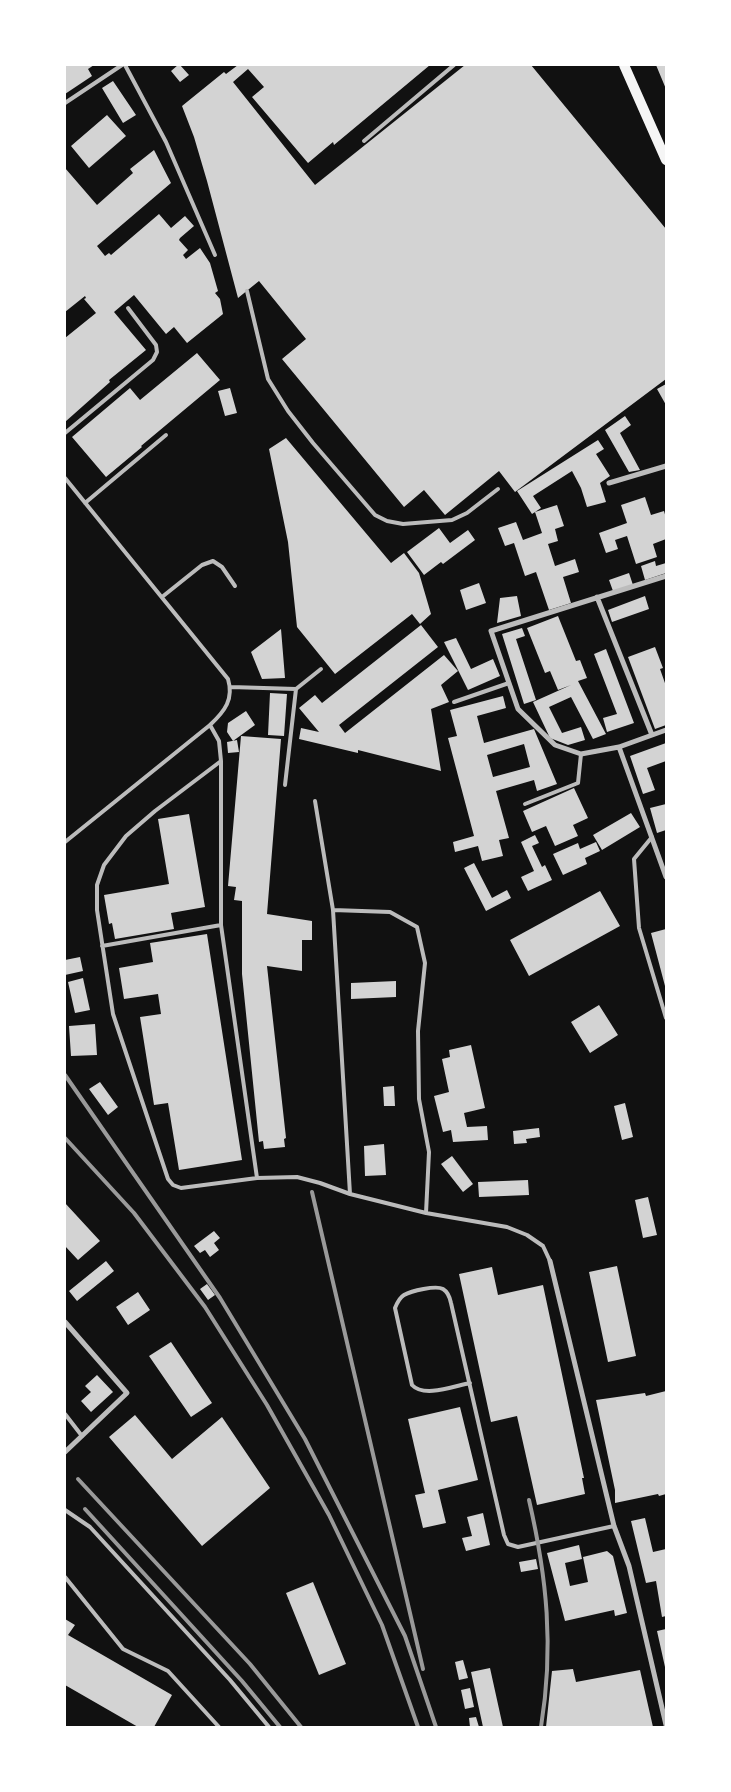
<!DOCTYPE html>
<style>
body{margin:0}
#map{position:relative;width:731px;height:1792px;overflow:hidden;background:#111;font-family:"PT Sans Narrow",sans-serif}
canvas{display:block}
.frame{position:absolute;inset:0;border:66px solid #fff;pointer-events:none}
</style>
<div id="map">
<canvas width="731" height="1792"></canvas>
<div class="frame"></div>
</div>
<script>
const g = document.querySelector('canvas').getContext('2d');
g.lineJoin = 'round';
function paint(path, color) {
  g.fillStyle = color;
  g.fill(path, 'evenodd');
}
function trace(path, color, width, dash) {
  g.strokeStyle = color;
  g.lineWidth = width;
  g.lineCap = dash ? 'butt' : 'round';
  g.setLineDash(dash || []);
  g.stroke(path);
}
const building = new Path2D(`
 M65,65H94L88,69L92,76L65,94Z
 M178,65H180L189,75L180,82L171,71Z
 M238,65H430L334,145L333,142L308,163L252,97L264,87L248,69L233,82L315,185L465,65H531L666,229V379L515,492L499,471L445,515L424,490L404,507L282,359L306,339L259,281L238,298L207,181L194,137L182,106L224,72L226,74Z
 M656,65H666V89Z
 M113,81L136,115L123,123L102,88Z
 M107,115L126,136L89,168L71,146Z
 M154,150L171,183L97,246L105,256L109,253L111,255L159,214L171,228L185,216L194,226L180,238L179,240L188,250L183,255L186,259L200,248L210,263L218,291L215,293L220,299L223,314L187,343L174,327L166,334L134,295L114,312L146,350L109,380L110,382L65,422V338L96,313L84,299L86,298L85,296L65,312V168L97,205L133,173L130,169Z
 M197,353L220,380L141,446L142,447L106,477L72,437L130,388L140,400Z
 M666,384V405L657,389Z
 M230,388L237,413L225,416L218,391Z
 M625,416L631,425L620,433L640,470L629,472L605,430Z
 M286,438L391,563L404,553L419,573L431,614L420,624L412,614L335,674L297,627L288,542L269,449Z
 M598,440L604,449L596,454L610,476L600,483L606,502L587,507L581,488L572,471L533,496L541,508L532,514L517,491Z
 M645,497L651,515L664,511L666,518V539L653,544L657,557L636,564L627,536L615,540L618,549L606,553L599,533L627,523L621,505Z
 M557,505L564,526L555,529L558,541L548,544L555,566L575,559L579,572L563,577L571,603L549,610L536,572L525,576L514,543L505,546L498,528L516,522L523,540L542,533L535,512Z
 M439,528L450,543L468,530L475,540L443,564L441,562L424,575L407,552Z
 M655,561L656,566L666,563V573L645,580L641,566Z
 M629,573L633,585L613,591L609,580Z
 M479,583L486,603L466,610L460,590Z
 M517,596L521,616L497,623L500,598Z
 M645,596L649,609L612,622L608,610Z
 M558,616L576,661L580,660L587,678L578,681L606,734L593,739L571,697L549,707L562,733L581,727L585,740L568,745L550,738L533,702L571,685L558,690L550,671L545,673L527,628Z
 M421,625L438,647L339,725L345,733L444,655L458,671L441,685L449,702L431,709L441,771L358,750V753L299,739L301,728L319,732L299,708L315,695L322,703Z
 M522,628L525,636L516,639L536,700L524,704L502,634Z
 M281,629L285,678L262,679L251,652Z
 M456,638L471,669L493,659L500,676L468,690L444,642Z
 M655,647L663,668L660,669L666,686V725L655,729L628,657Z
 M606,649L634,723L607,732L603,718L617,714L594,654Z
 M270,693L287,694L284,736L268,735Z
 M503,696L506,708L477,716L484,743L534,729L557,784L537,791L534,780L496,791L509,838L499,840L503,856L482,861L478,846L455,852L453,842L474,836L448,738L457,736L450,710ZM524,744L530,767L493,777L487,755Z
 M246,711L255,725L233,741L227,732L228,723Z
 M241,736L281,739L267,914L312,921V940H302V971L267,966L286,1138L284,1139L285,1147L264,1149L263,1141L259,1142L242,974V901L234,900L236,887L228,886Z
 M237,740L239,752L228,753L227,742Z
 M666,743V761L647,768L655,790L643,794L630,756Z
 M574,788L588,818L573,825L578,836L555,846L546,826L532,832L523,811Z
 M666,804V830L657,833L650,808Z
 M631,813L640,827L602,850L593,835Z
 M189,814L205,907L171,913L174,929L115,939L112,923L109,924L104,895L169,884L158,819Z
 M535,835L539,843L532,846L542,867L545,865L552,880L528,891L521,877L534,871L521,842Z
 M596,842L600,851L585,858L587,864L563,875L553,854L578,843L580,849Z
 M474,863L492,898L507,890L511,898L486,911L464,868Z
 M600,891L620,926L529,976L510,940Z
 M666,929V986H665L651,933Z
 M207,934L242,1160L179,1170L168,1103L154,1105L140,1017L161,1014L158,994L124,999L119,968L153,962L150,943Z
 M80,957L83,971L65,975V960Z
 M83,978L90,1010L75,1013L68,982Z
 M396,981V997L351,999V983Z
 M599,1005L618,1035L590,1053L571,1022Z
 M95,1024L97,1055L71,1056L69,1026Z
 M471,1045L485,1108L464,1113L467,1127L487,1126L488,1140L453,1142L451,1130L443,1132L434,1096L449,1092L442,1059L450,1057L449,1050Z
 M100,1082L118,1107L108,1115L89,1089Z
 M394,1086L395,1106H384L383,1087Z
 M625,1103L633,1137L622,1140L614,1106Z
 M539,1128L540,1137L526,1139L527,1143L514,1144L513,1131Z
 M384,1144L386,1175L365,1176L364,1146Z
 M452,1156L473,1184L463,1192L441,1164Z
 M528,1180L529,1195L479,1197L478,1182Z
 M648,1197L657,1235L643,1238L635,1200Z
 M65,1203L100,1241L78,1260L65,1246Z
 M214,1231L220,1238L214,1243L219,1250L210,1257L205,1250L200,1253L194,1246Z
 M106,1261L114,1271L77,1301L69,1291Z
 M617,1266L636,1356L608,1362L589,1272Z
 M492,1267L498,1295L543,1285L584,1478H582L585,1494L537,1505L517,1416L491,1422L459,1274Z
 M207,1284L215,1295L208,1300L200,1289Z
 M138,1292L150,1310L128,1325L116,1307Z
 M171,1342L212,1403L191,1417L149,1356Z
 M97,1375L113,1392L91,1412L81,1401L91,1392L85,1386Z
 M666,1391V1494L659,1496L658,1494L615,1503V1490L596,1400L645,1393L646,1396Z
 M460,1407L478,1480L438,1490L446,1523L423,1528L415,1495L425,1493L408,1419Z
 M135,1415L172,1459L222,1417L270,1488L202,1546L109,1437Z
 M483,1513L490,1545L466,1551L462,1538L472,1536L467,1517Z
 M645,1518L653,1552L666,1549V1616L662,1617L656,1581L646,1583L631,1521Z
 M579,1545L582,1559L565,1563L570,1586L588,1582L583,1557L607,1551L613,1556L627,1613L615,1616L614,1610L565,1621L547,1553Z
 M536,1559L538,1569L521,1572L519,1562Z
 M313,1582L346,1664L319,1675L286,1593Z
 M65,1619L75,1625L68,1635L172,1695L154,1727H138L65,1685Z
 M666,1629V1667H665L657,1631Z
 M463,1660L468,1678L459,1680L455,1662Z
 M490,1668L503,1727H483L471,1672Z
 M573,1669L576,1682L640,1670L653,1727H546L552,1671Z
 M470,1688L474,1707L465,1709L461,1690Z
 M476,1717L479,1727H470L469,1718Z`);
const service = new Path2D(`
 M125,65L166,142L215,255
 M65,103L122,65
 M364,141L454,65
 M247,291L268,379L288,411L313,443L375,515L387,521L403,524L452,520L467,513L498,489
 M65,433L153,360L157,352L156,345L128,308
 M65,478L228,679C234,699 225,711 210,725L219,741L221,761
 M85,503L166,435
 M162,597L202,565L213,561L222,567L235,586
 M231,687L296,689L321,669
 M454,702L509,683
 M285,785L296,689
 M315,801L333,910L350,1194
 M525,804L578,783L581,754
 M652,837L634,859L639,928L666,1018
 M65,842L210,725
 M333,910L390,912L417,927L425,963L418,1031L419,1099L429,1152L426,1213
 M102,946L221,925
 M257,1178L221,925V761L155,811L126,836L104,865L97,885V910L113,1014L168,1179L173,1185L181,1188L257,1178L297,1177L320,1183L350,1194L426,1213L507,1227L527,1235L543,1246L550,1261
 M470,1383C454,1386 424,1398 412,1385L395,1308C397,1303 399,1298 404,1295C411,1291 436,1285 443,1289C448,1292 450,1298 451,1303L504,1535L508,1544L518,1547L614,1526
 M65,1414L82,1436
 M65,1510L90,1527L230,1680L269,1727
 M65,1577L123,1649L168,1671L219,1727`);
const minor = new Path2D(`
 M609,483L666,466
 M666,576L491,631L518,709L555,745L581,754L619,747L666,730
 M597,597L652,735
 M619,747L666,877
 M550,1261L614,1526L629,1566L666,1725
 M65,1322L127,1393L65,1452`);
const secondary = new Path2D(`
 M624,65L666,160`);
const rail = new Path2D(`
 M65,1075L220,1298L305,1439L405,1636L436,1727
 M65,1138L134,1213L205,1307L267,1405L329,1515L382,1625L418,1727
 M312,1192L423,1669
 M78,1479L250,1664L301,1727
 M529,1500C547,1578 554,1647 541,1727
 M85,1509L242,1681L280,1727`);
paint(building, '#d3d3d3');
trace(service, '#bcbcbc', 4);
trace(minor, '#bcbcbc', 5);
trace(secondary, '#f5f5f5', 10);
trace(rail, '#9a9a9a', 4);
</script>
